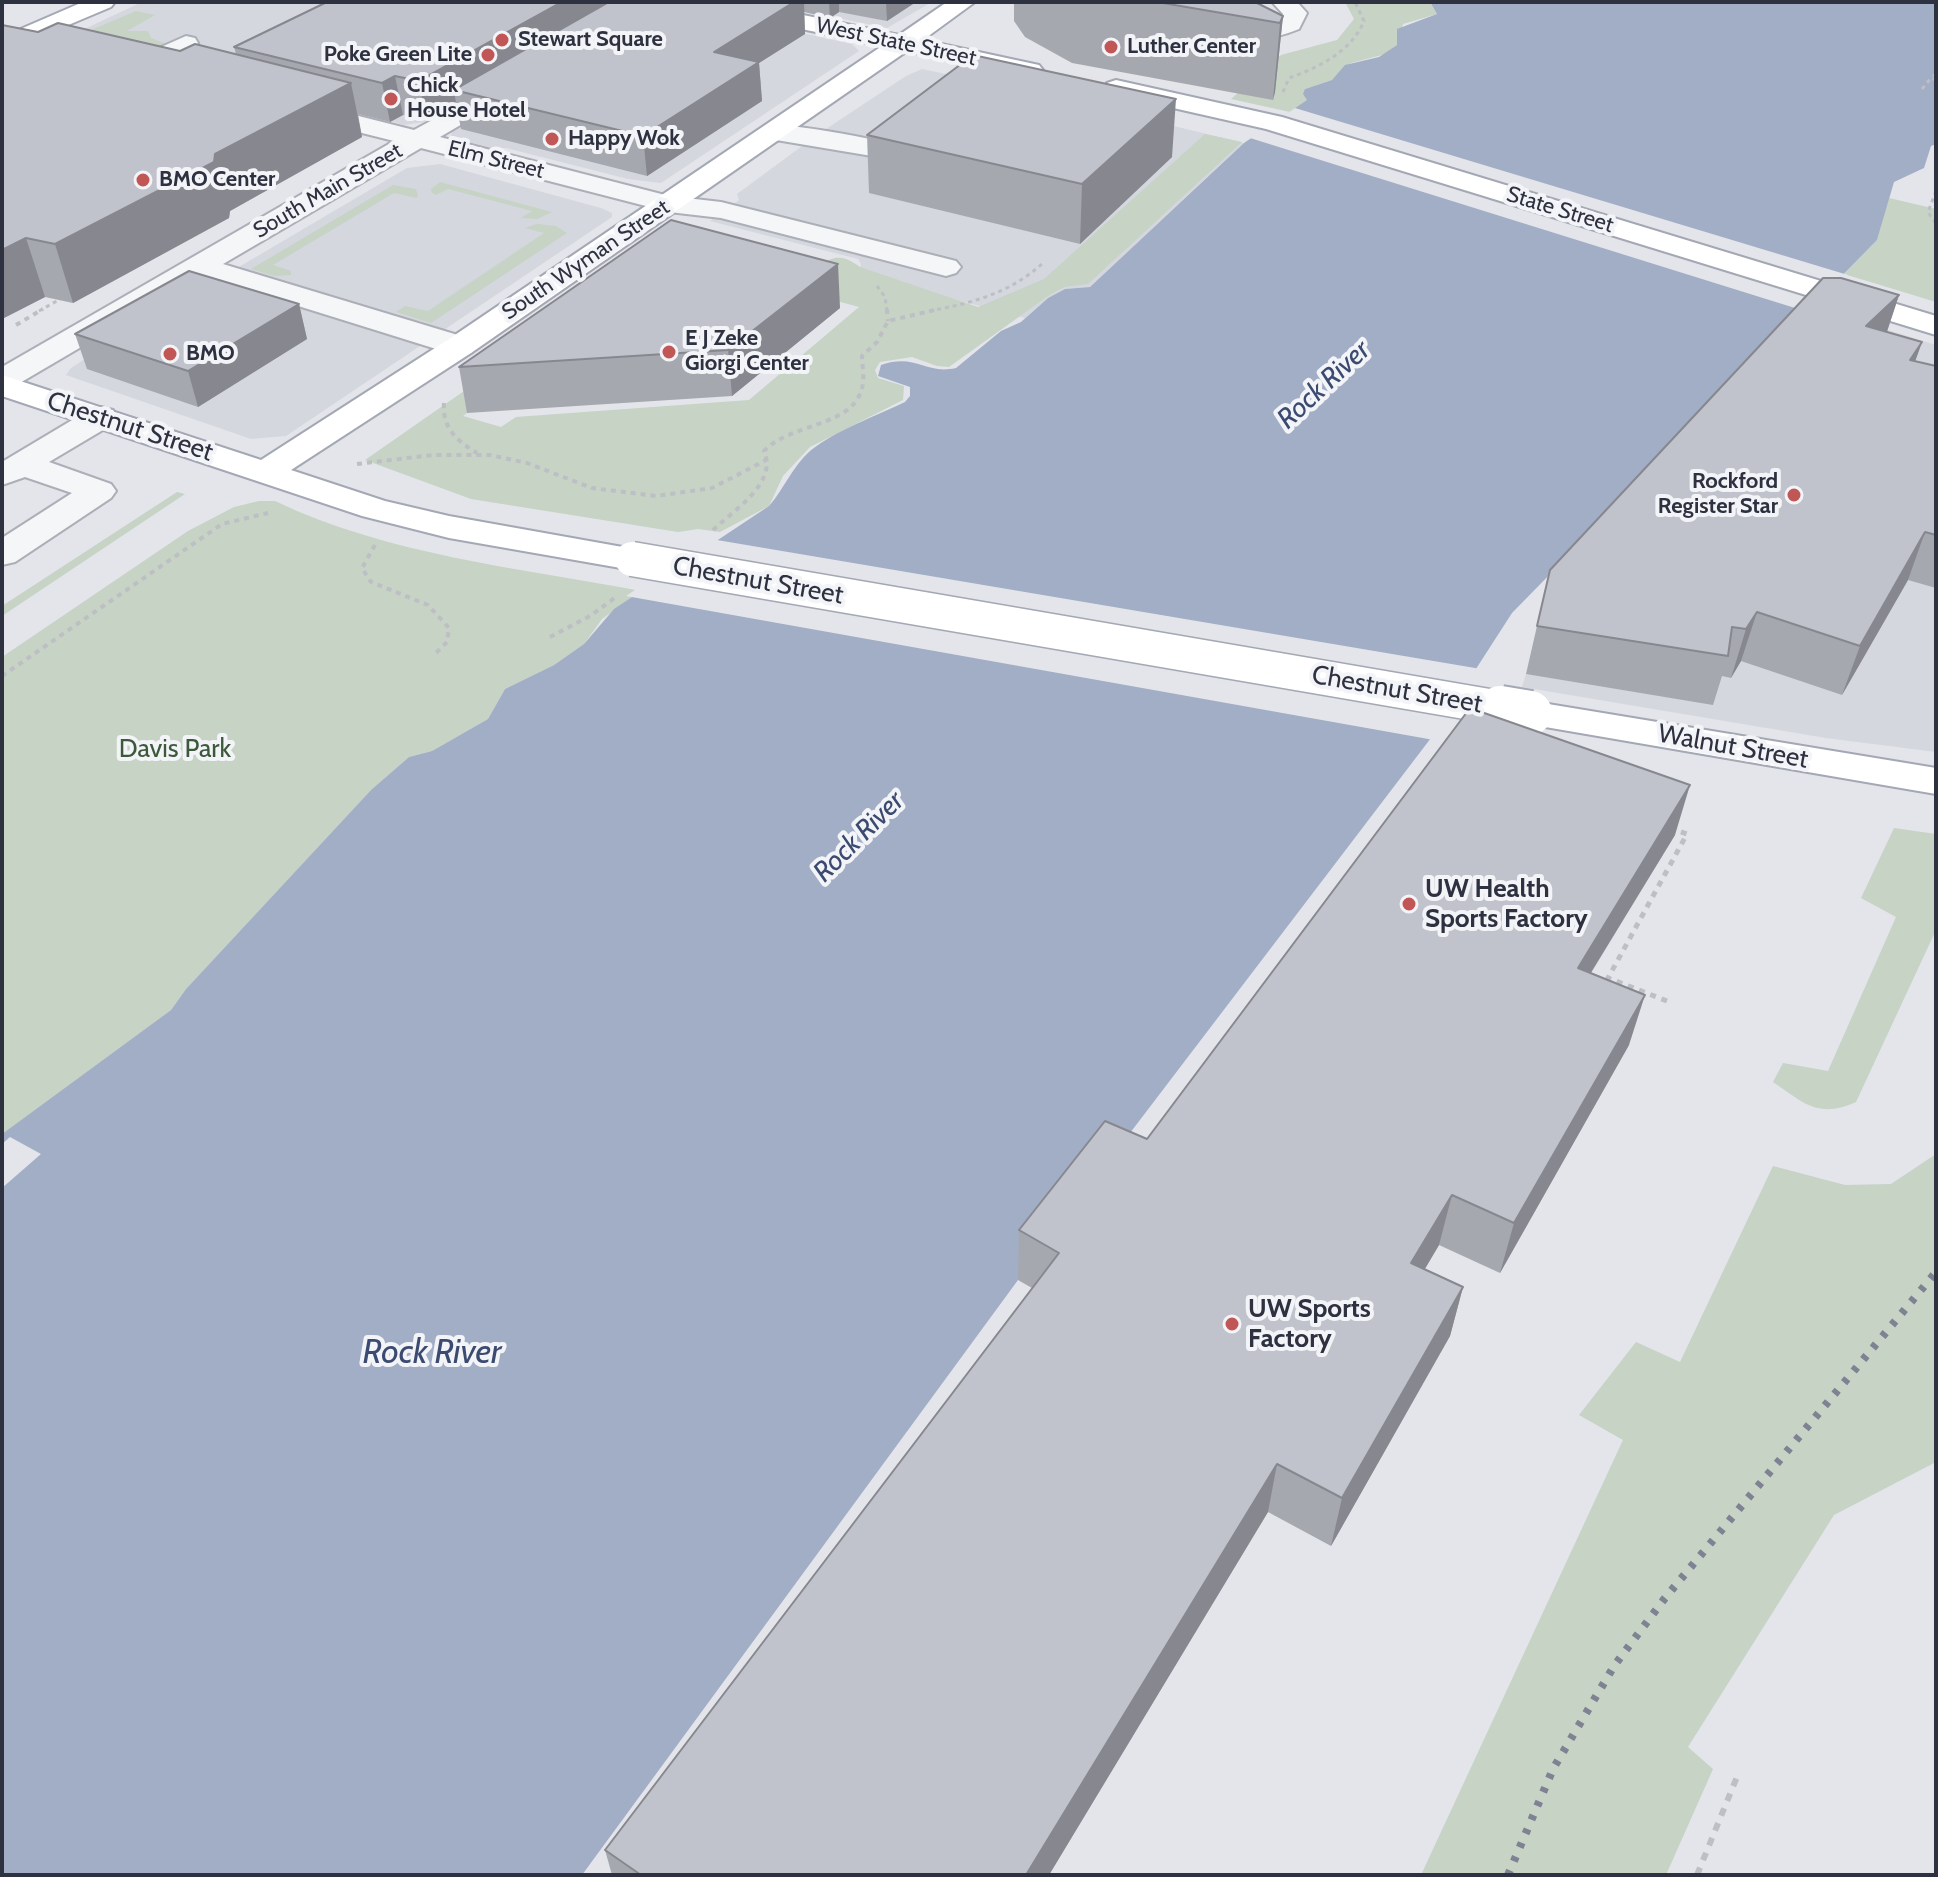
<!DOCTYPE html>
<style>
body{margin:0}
#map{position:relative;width:1938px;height:1877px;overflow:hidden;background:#e3e5ea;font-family:Cabin,sans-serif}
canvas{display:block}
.frame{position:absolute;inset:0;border:4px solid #2d3140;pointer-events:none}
</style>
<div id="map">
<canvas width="1938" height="1877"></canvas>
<div class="frame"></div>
</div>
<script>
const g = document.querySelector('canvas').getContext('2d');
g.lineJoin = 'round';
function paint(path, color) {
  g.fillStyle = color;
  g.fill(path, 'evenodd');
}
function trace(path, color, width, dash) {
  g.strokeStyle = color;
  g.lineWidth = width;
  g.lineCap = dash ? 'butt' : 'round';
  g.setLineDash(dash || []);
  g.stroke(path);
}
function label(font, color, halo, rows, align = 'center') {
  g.font = font + ' Cabin,sans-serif';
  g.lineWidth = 8;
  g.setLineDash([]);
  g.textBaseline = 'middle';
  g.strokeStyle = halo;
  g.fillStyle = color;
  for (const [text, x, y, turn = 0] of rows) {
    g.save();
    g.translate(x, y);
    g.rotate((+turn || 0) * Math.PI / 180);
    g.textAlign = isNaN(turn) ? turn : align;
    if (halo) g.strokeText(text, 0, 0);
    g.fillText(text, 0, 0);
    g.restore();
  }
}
const built = new Path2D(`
 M142,2H638L441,105L443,111L423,122L404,125L76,33Z
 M759,2H932L887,28Z
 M719,15L852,44L859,51L661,183L628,179L506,148L490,150L451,137L452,131L460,125Z
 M922,69L1058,98L1244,143L1090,287L1065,289L1048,298L1025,318L859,274L861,264L858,259L710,221L739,200L737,194L817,135L906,76Z
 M440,164L601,208L612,213V217L286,436L251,439L66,375L71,368L103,347L407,168Z
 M1831,312L1936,345V752L1826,738L1522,687L1526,674Z`);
const green = new Path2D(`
 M1345,2H1430L1437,14L1403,24L1397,45L1386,54L1351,63L1332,80L1305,89L1308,100L1290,112L1231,99L1281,55L1337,40L1354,19Z
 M136,11L155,15L127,31H148L151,38L166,44L165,48L84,33Z
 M1205,134L1242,142L1088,284L1064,287L1048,296L949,367L937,366L912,357L880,362L875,370L878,378L904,386L903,400L810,447L783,476L769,506L720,532L698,529L678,532L471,499L365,460L467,389L490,396L463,416L501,427L516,417L749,400L859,307L750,277C767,275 785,274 802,271C828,267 831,246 860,267L978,307L1044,279Z
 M440,182L552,212L537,219L521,218L532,211L448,189L436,195L432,193L431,189Z
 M393,185L416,189L418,196L416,198L394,193L273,265L291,271V275L274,276L251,269Z
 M1889,198L1936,209V302L1844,274L1877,240Z
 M537,224L556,226L567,233L431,323L396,312L405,306L428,311L544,233L525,228Z
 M177,492L185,494L2,616V606Z
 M259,501H275C388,555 519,568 641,591L602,619L584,644L554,665L505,689L488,719L432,751L409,757L371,790L186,989L171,1010L2,1134V657L188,531L234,507Z
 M1894,828L1936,834V930L1856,1102C1818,1119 1804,1103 1773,1082L1783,1063L1828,1071L1896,917L1861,898Z
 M1936,1154V1462L1834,1515L1688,1747L1713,1769L1666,1875H1421L1623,1440L1579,1415L1636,1342L1680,1362L1773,1166L1845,1185L1891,1184Z`);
const water = new Path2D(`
 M1430,2H1936V144L1931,146L1924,168L1894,182L1877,240L1512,613L1434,734L1018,1280L582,1875H2V1134L171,1010L186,989L371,790L409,757L432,751L488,719L505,689L554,665L584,644L614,609L769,506C784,489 792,467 810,451C836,430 874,417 905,402L910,396V387L878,376L881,365C916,353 925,375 956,368L1001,331L1021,322L1048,298L1065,289L1090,287L1244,143L1307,100L1303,94L1305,89L1332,80L1345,65L1379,57L1397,45V29L1437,14Z`);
const pier = new Path2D(`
 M1295,108L1848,275L1811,313L1250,138Z
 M711,539L1481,669L1434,740L626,596Z
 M10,1137L41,1154L2,1188V1144Z`);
const pathFar3 = new Path2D(`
 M1936,74L1931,78L1936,80
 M1922,89L1931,78
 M1283,92L1289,78C1318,68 1352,51 1364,21L1355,2
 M1936,191L1928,212L1936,224
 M877,286L885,297L887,311
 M39,311L64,297
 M929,311C973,303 1010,293 1043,263`);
const pathFar2 = new Path2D(`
 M887,309L888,321
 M16,325L43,309
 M444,403C442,428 457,441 477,453
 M357,464L433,455H490L527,463L592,488L656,496L712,488L768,459
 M713,530C734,510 778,483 764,451C790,423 853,427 862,388C865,378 862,366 862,356L877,342L888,321L939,309
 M375,545L362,568L371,582L428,605L449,628L447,642L433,656
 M550,637L590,616L616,597
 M2,676L222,524L268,513`);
const pathFar1 = new Path2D(`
 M1667,1001L1608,978L1687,834L1672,829`);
const path = new Path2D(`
 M1697,1875L1739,1772`);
const minor = new Path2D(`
 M1186,2H1218L1214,7C1235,25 1254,30 1280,19L1283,14L1272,2H1297L1307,13L1299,29C1266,43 1230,45 1201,21C1194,15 1188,9 1186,2Z
 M186,36L195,38L198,43L195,48L143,73H125L121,68L125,63Z
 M511,77L520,80L524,85L520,90L440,137L669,196L721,202L956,261L961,267L956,273L946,276L721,218L669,212L421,148L223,264L471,339L476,346L471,353L460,355L449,353L202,276L13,387L2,390V367L394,141L294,116L290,110L294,104L303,102L414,130Z
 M773,124C810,128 846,133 882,142L885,148L882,154L872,156L764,138L760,132L764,126Z
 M101,407L113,410L117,417L113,424L49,462L111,484L116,491L111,498L15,562L2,565V538L72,493L25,477L2,485V462L89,410Z`);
const major = new Path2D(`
 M83,2H115L111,7L2,53V37Z
 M695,2H741L899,35L947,2H975L923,40L1039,65L1043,70L1039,75L1030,78L907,51L471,353L291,470L385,501L449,516L645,551L650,559L645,567L632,570L449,538L362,516L2,396V375L261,460L449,339L882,46L707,9L699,7Z
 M1116,80L1282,117L1936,316V335L1266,129L1107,93L1103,88L1107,83Z
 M1530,701L1936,768V794L1516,722L1510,713L1516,704Z`);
const rail = new Path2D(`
 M1508,1875L1553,1769L1614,1666L1665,1598L1936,1272`);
const majorBridgeFar1 = new Path2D(`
 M632,559L1512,710`);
const majorBridge = new Path2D(`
 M1500,708L1530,713`);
const wall = new Path2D(`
 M327,2H916L887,21L839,12L830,18L804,12L805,34L759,63L762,101L647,176L461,129L456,103L426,120L403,115L390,122L358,114L362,137L230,211L229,218L73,303L45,297L4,318L2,317V25L38,32L180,51L236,54L234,47Z
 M1014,2H1255L1283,16L1275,92L1273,100L1072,63L1025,37L1014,21Z
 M867,135L1172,157L1080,244L869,193Z
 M1899,295L1887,332L1922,342L1915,361L1936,366V588L1908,580L1842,695L1741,661L1731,678L1722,676L1713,705L1526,674L1537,626Z
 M299,304L307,339L198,407L87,369L75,334Z
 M840,308L732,396L467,413L459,367Z
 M1675,835L1591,973L1629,1045L1500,1273L1439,1245L1425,1269L1463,1287L1450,1336L1331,1546L1268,1512L1049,1875H612L605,1850L1032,1288L1018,1280L1019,1230L1147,1139Z`);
const shadedWall = new Path2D(`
 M562,2H632L454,90L456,103L426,120L419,81Z
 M794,2H804L805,34L759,63L762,101L647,176L643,136L714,52Z
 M829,2H839V12L830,18Z
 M886,2H916L887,21Z
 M1283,16L1275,92L1273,100L1280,23Z
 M395,76L403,115L390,122L382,83Z
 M351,83L362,137L230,211L229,218L73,303L55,244L215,154Z
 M1176,99L1172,157L1080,244L1082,184Z
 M26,238L45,297L4,318L2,312V250Z
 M838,264L840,308L732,396L728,350Z
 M1899,295L1884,340L1866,326Z
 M299,304L307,339L198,407L188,371Z
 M1922,342L1906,387L1910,360Z
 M1925,532L1908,580L1842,695L1860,646Z
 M1757,612L1741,661L1731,678L1746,629Z
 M1690,785L1675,835L1563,1018L1578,968Z
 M1645,995L1629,1045L1500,1273L1514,1223Z
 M1452,1195L1439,1245L1399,1312L1411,1263Z
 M1463,1287L1450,1336L1331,1546L1342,1498Z
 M1277,1464L1268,1512L1049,1875H1026Z`);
const building = new Path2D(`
 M327,2H562L419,81L395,76L382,83L234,47Z
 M609,2H794L714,52L759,62L643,136L454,90Z
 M1157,2H1255L1283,16L1280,23Z
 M58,23L180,51L195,44L351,83L215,154L214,162L55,244L26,238L2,250V25L38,32Z
 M973,55L1176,99L1082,184L867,135Z
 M671,220L838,264L728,350L459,367Z
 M189,271L299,304L188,371L75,334Z
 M1823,278H1841L1899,295L1866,326L1922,342L1910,360L1936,366V535L1925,532L1860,646L1757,612L1746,629L1732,627L1728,656L1537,626L1550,570Z
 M1470,708L1690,785L1578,968L1645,995L1514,1223L1452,1195L1411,1263L1463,1287L1342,1498L1277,1464L1026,1875H641L605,1850L1059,1253L1019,1230L1105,1121L1147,1139Z`);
const markers = [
 [502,40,8,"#c05756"],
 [1111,47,8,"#c05756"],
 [488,55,8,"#c05756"],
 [391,99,8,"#c05756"],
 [552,139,8,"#c05756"],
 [143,180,8,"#c05756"],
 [669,352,8,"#c05756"],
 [170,354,8,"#c05756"],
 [1794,495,8,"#c05756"],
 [1409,904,8,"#c05756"],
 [1232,1324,8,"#c05756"]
];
const farPoinames = [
 ["Stewart Square",518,40],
 ["Luther Center",1127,47],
 ["Poke Green Lite",472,55,"right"],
 ["Chick",407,86],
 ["House Hotel",407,111],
 ["Happy Wok",568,139],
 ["BMO Center",159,180],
 ["E J Zeke",685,339],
 ["Giorgi Center",685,364],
 ["BMO",186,354],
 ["Rockford",1778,482,"right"],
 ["Register Star",1778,507,"right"]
];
const farStreetnames = [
 ["West State Street",896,42,12],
 ["Elm Street",496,160,14],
 ["South Main Street",328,191,-30],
 ["State Street",1560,210,17],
 ["South Wyman Street",586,260,-34]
];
const streetNames = [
 ["Chestnut Street",130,427,18],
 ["Chestnut Street",758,581,10],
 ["Chestnut Street",1397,690,10],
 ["Walnut Street",1733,747,10]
];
const parkNames = [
 ["Davis Park",175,749]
];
const poiNames = [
 ["UW Health",1425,889],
 ["Sports Factory",1425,919],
 ["UW Sports",1248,1309],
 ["Factory",1248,1339]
];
const waterNames = [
 ["Rock River",1324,385,-43],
 ["Rock River",859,837,-45]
];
const nearWaternames = [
 ["Rock River",432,1353]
];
paint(built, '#d5d7de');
paint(green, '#c6d3c5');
paint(water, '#a2aec5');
paint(pier, '#e3e5ea');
trace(minor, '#acafb7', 4);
trace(major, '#a4a8b4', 4);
trace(pathFar3, '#bdbfc4', 3, [4, 4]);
trace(pathFar2, '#bdbfc4', 4, [5, 5]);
trace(pathFar1, '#bdbfc4', 5, [6, 6]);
trace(path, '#bdbfc4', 6, [8, 8]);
paint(minor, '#f5f6f8');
paint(major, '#fff');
trace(rail, '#7e8292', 8, [5, 10]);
trace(majorBridgeFar1, '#a4a8b4', 37, []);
trace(majorBridge, '#a4a8b4', 48, []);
trace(majorBridgeFar1, '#fff', 34);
trace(majorBridge, '#fff', 44);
paint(wall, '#a6a8af');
paint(shadedWall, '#87888f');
paint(building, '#c1c3cc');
trace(building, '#87888f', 2);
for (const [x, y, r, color] of markers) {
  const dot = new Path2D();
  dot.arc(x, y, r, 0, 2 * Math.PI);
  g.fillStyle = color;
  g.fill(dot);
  trace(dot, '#f3f4f7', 3);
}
label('bold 22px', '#2d3140', '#f3f4f7', farPoinames, 'left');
label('22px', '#2d3140', '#f3f4f7', farStreetnames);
label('26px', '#2d3140', '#f3f4f7', streetNames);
label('26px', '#3c5a3b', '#f3f4f7', parkNames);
label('bold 26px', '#2d3140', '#f3f4f7', poiNames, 'left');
label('italic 28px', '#3b4a70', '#f3f4f7', waterNames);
label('italic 34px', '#3b4a70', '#f3f4f7', nearWaternames);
</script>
